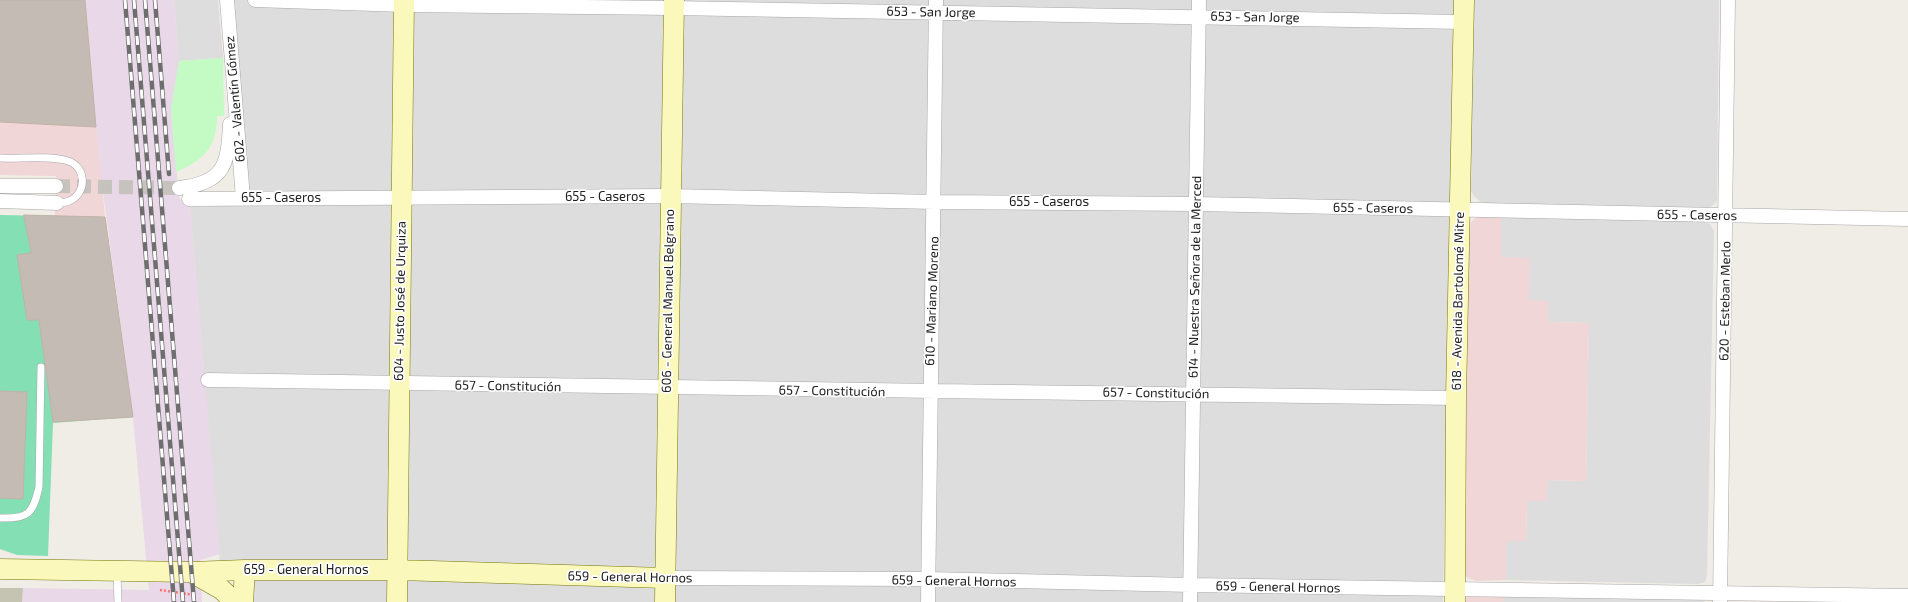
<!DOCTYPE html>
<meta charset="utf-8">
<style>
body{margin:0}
canvas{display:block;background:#f0ece6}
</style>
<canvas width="1908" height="602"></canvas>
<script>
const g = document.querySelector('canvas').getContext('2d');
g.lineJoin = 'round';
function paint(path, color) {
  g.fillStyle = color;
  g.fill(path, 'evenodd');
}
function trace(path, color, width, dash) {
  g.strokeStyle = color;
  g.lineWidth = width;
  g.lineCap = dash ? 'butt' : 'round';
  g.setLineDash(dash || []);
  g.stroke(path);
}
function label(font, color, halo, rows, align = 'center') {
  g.font = font + ' "Exo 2",sans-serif';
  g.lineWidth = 3.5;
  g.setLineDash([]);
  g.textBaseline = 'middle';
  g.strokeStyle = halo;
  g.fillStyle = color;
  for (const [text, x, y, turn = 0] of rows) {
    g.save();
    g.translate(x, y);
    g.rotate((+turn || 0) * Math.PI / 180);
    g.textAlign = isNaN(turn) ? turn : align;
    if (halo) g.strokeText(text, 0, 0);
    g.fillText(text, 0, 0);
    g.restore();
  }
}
const residential = new Path2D(`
 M174,0H218L223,58L179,61Z
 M234,0H1454L1443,602H248L247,594L220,562L190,207L249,205Z
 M1473,0H1719L1717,200L1716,202L1712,206L1706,208L1489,205L1481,202L1474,196L1471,191Z
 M1501,217L1702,221L1710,224L1714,231L1707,575L1705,582L1698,584L1506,580V541H1526L1527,501L1547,480L1586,481L1589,323L1548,322L1529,300L1501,258Z
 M1503,595L1701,599L1705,602H1503Z`);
const commercial = new Path2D(`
 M0,0H85L105,217L55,216L56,176L0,175Z
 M1477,217H1501V257L1530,258L1529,300L1548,301V322L1589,323L1586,481L1548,480L1547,501H1527L1526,541H1506V580L1477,581L1468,578L1464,574L1469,226L1471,222Z
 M1468,595H1503V602H1465Z`);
const industrial = new Path2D(`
 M85,0H174L179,61L171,109L179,198L190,207L220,554L200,560L202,602H22L23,588L149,590L133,417L101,177Z`);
const construction = new Path2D(`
 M0,588H23L22,602H0Z`);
const park = new Path2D(`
 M223,58L224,116H217C217,147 204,160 176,172L171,109L179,61Z`);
const pitch = new Path2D(`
 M0,215L105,217L133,417L53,423L48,556L17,555L0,549Z`);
const building = new Path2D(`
 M0,0H85L96,127L0,122Z
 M24,215L105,217L133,417L53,422L39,320H27L17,255L31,253Z
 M0,391L27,392L23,499L0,498Z`);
const streetTunnel = new Path2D(`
 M56,186L179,188`);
const path = new Path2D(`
 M160,590L195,595`);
const lane = new Path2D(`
 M0,158C19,159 51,155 68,161C87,167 87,194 69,201C66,203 61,202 57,203
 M0,518C28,519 33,514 39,487L41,367
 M117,573L118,602`);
const street = new Path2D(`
 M227,0L243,198
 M255,0L404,5L673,8L1463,22
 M0,186H56
 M179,188C225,183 228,164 230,124
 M189,199L670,196L935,202L1197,204L1908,219
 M0,201L57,203
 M208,380C624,389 1040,391 1456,398
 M665,578L928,579L1191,585L1908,596
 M928,602L936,0
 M1190,602L1199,0
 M1720,602L1728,0`);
const secondary = new Path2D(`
 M0,569L191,572L245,570H398L665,578
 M191,572L221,589L235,602
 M243,602L245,570
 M397,602L404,0
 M665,602L674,0
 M1455,602L1456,398L1464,0`);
const rail = new Path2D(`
 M125,0L174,602
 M134,0L183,602
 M145,0L194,602
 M155,0L169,174`);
const streetNames = [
 ["653 - San Jorge",931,12,1],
 ["653 - San Jorge",1255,17,1],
 ["602 - Valentín Gómez",235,99,-95],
 ["655 - Caseros",605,197],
 ["655 - Caseros",281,198],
 ["655 - Caseros",1049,202],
 ["655 - Caseros",1373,208,1],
 ["655 - Caseros",1697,215,1],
 ["614 - Nuestra Señora de la Merced",1195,277,-89],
 ["604 - Justo José de Urquiza",400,301,-89],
 ["606 - General Manuel Belgrano",668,301,-89],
 ["610 - Mariano Moreno",932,301,-88],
 ["618 - Avenida Bartolomé Mitre",1458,301,-89],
 ["620 - Esteban Merlo",1725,301,-89],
 ["657 - Constitución",508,386,1],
 ["657 - Constitución",832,391,1],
 ["657 - Constitución",1156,393,1],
 ["659 - General Hornos",306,570],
 ["659 - General Hornos",630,577,1],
 ["659 - General Hornos",954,581,1],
 ["659 - General Hornos",1278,587,1]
];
paint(residential, '#dedddd');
paint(commercial, '#f1d6d7');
paint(industrial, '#e9d8e8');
paint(construction, '#c5c4b2');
paint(park, '#c4fac4');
paint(pitch, '#84dfb4');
paint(building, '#c5bbb5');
trace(building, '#c2b2a8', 1);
trace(streetTunnel, '#c6c3be', 14, [14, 7]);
trace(lane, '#a7a7a7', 8);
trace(street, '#a7a7a7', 15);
trace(secondary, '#767905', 21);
trace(path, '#fa706e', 2.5, [2, 2]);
trace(lane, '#fff', 7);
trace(street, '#fff', 14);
trace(secondary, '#faf8bb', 20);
trace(rail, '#6e6e6e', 4.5);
trace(rail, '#fff', 3, [9]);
label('13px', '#202020', '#fff', streetNames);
</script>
